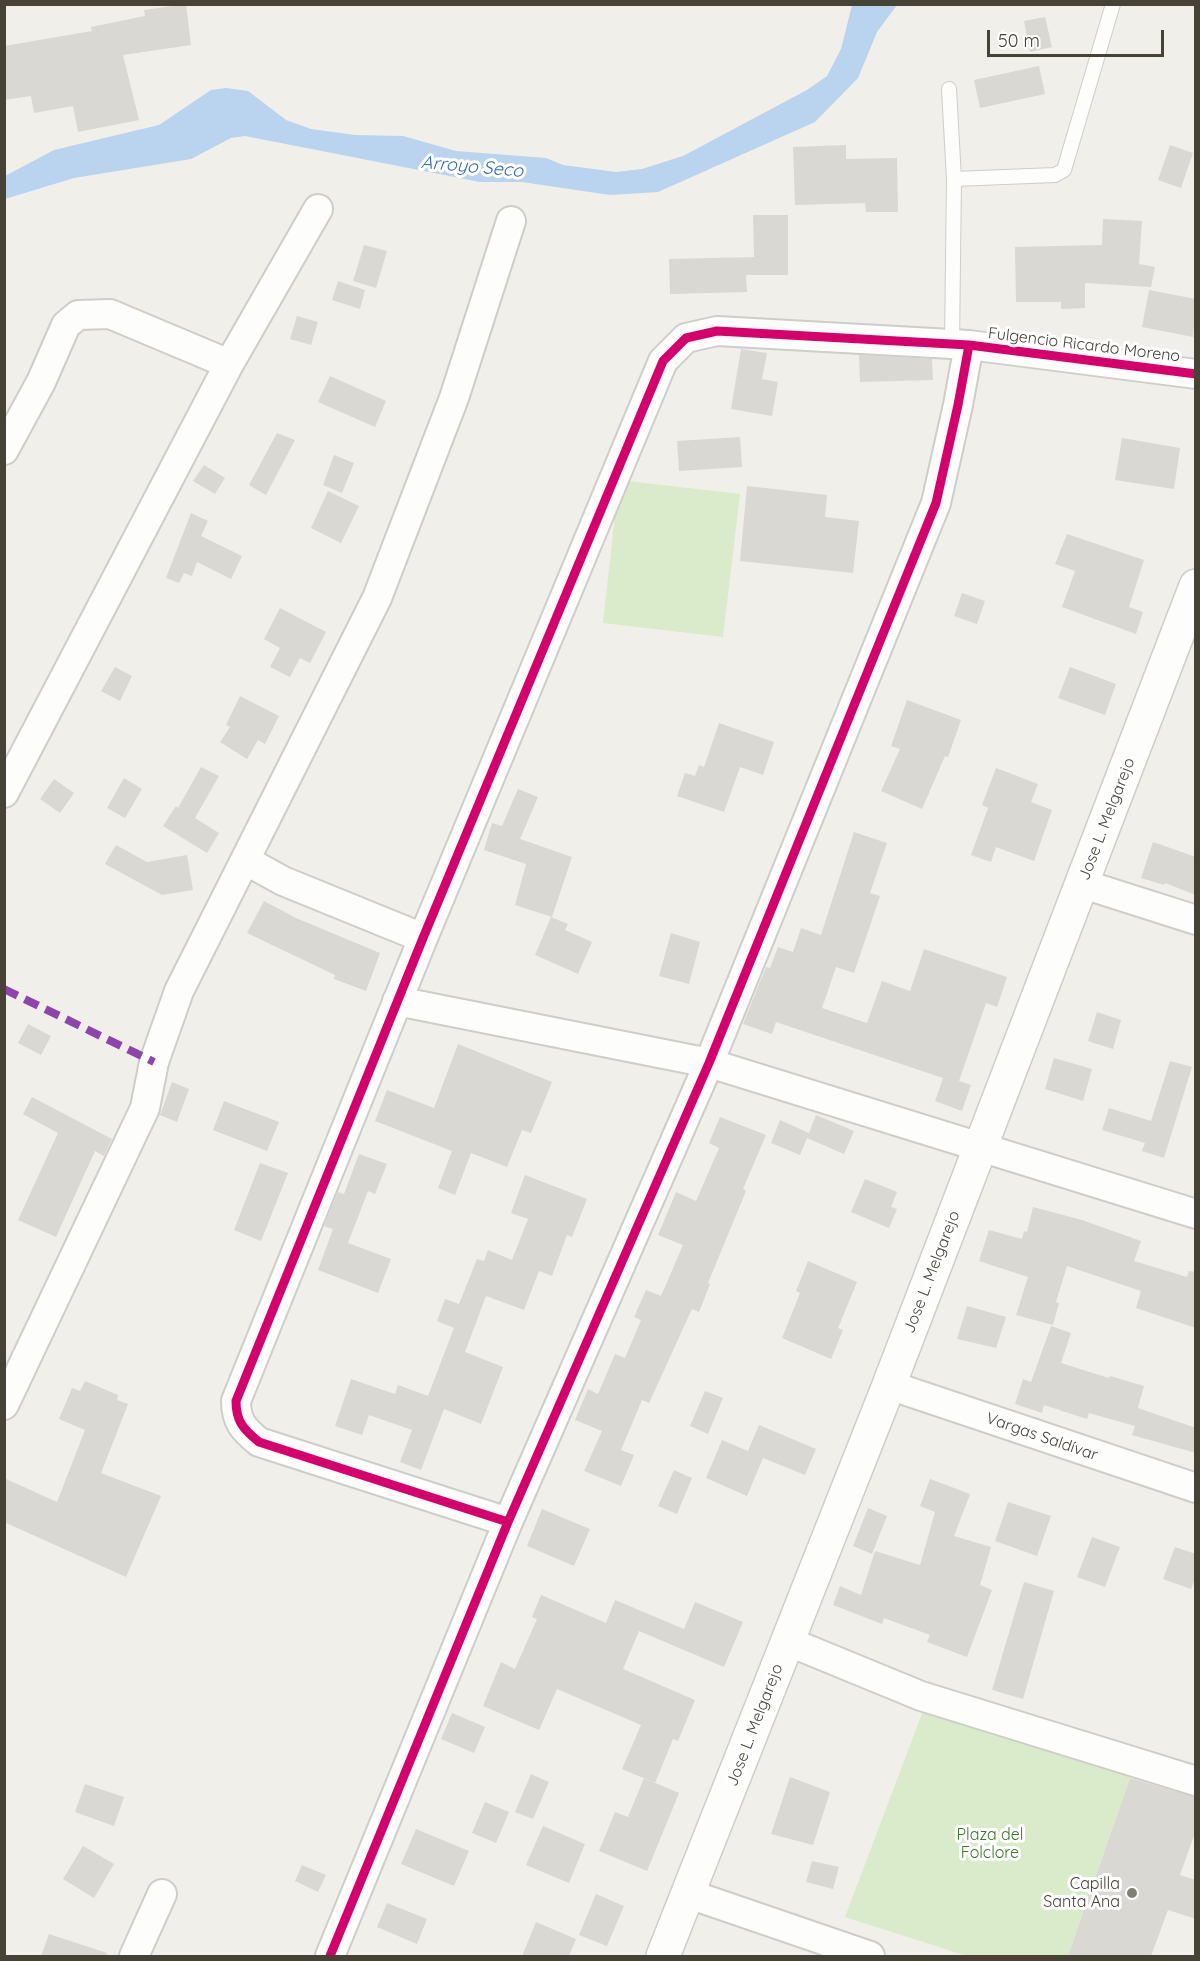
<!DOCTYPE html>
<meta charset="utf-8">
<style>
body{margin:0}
#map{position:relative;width:1200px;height:1961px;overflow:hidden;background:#f0efea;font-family:Quicksand,sans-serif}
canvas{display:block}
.frame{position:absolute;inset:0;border:6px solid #464236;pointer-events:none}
.scale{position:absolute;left:987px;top:30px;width:177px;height:27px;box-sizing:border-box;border:3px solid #464236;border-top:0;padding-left:8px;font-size:18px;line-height:21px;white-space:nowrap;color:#464236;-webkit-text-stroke:4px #fff;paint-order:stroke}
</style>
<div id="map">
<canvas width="1200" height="1961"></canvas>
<div class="frame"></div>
<div class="scale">50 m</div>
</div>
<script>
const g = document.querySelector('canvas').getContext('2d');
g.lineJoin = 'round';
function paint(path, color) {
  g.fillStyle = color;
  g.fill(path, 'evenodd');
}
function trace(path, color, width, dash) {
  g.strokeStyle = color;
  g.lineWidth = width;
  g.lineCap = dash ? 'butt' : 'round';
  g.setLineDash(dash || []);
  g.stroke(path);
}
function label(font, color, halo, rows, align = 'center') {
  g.font = font + ' Quicksand,sans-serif';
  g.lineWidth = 6;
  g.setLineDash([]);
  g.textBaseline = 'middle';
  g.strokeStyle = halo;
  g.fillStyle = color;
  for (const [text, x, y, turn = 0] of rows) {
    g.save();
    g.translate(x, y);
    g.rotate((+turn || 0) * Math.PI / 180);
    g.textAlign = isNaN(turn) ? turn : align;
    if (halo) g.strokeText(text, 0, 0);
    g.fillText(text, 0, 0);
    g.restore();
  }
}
const green = new Path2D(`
 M619,480L740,494L723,637L603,623Z
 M926,1703L1133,1769L1068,1956H967L845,1917Z`);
const water = new Path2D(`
 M852,5H897L877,32L858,78L815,122L658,192L610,195L522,182H480L245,136L231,138L191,159L74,178L5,199V176L54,150L159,125L211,90L226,88L248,91L286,120L311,129L355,135L403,136L456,151L546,158L563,165L616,172L642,169L683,156L807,90L827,76L841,49Z`);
const building = new Path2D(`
 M186,4L191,45L123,55L139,120L78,132L73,106L34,113L31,96L4,100V46L92,31L91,27L145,16L144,10Z
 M1045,17L1052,47L1030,52L1024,21Z
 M1039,66L1045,94L980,108L974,80Z
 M846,145V159L897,158L898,212H866L865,203L795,205L793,147Z
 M1170,145L1193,153L1181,188L1158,180Z
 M753,215H788V275H746L747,292L670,294L669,259L754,257Z
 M1103,219L1142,221L1139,264L1155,267L1151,287L1085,283V308L1061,309V302H1016L1015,247L1102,245Z
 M364,245L387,251L376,288L353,281Z
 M338,281L365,290L360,309L332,300Z
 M1149,290L1196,299L1193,337L1142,327Z
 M297,316L318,322L311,345L290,339Z
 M741,349L767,353L762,379L778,382L772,416L731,409Z
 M859,355L932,359L933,380L860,382Z
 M330,376L386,401L375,427L318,402Z
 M277,433L295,440L266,495L249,485Z
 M740,437L742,467L679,471L677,441Z
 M1122,438L1180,448L1174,489L1115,480Z
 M334,455L354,463L342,493L323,485Z
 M204,465L225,478L215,494L193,481Z
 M747,486L827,495L825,517L859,521L853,573L740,561Z
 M328,491L359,506L341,543L311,528Z
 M191,513L208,521L201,536L242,556L231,579L197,562L192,576L184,573L179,583L166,578Z
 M1067,534L1144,560L1129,607L1143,612L1136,634L1062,607L1075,571L1055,564Z
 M962,593L985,601L977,624L954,616Z
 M280,608L326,632L310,663L300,658L290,677L270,667L280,648L264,639Z
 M115,667L132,676L120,701L101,691Z
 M1070,667L1116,684L1105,715L1058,698Z
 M240,696L279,716L265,744L258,740L247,759L220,742L230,727L226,725Z
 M907,700L961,720L948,757L945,756L922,809L881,791L900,749L891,746Z
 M719,723L774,742L763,775L740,767L724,812L677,796L685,773L695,776L699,765L704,767Z
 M201,767L219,776L195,818L219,833L207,853L163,826L176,806L178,808Z
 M996,768L1038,784L1031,802L1052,810L1034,861L996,847L991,862L971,855L988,808L982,805Z
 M124,778L142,789L125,818L107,808Z
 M54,779L74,793L60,813L40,799Z
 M518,789L538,797L520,839L572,857L552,917L515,905L526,864L484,850L492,823L502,826Z
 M854,832L887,843L870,893L880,896L854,973L836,967L822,1008L867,1023L882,981L910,991L924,949L1007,977L997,1007L986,1003L959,1081L971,1085L962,1111L935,1101L943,1078L776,1022L772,1034L743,1024L766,967L770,968L778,947L793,952L801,928L821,935Z
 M1153,842L1196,857V895L1165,883L1164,885L1141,878Z
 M116,845L147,862L187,855L193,890L162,895L105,864Z
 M264,901L296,918L380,953L366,991L334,979L335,975L247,933Z
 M551,917L568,924L565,930L592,942L578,974L535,955Z
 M671,933L700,942L689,984L659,976Z
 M1097,1012L1121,1020L1113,1049L1088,1041Z
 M28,1024L51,1036L41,1055L18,1043Z
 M458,1044L552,1082L531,1133L522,1130L507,1167L471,1153L455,1195L438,1188L452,1151L375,1121L387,1090L434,1108Z
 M1054,1058L1092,1069L1083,1101L1045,1089Z
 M1170,1061L1192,1067L1164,1158L1142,1151L1145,1143L1102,1130L1109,1108L1151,1121Z
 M172,1082L189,1089L177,1122L160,1115Z
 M32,1097L112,1139L104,1156L95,1151L56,1237L18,1220L58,1133L23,1114Z
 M224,1101L279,1122L267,1151L213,1130Z
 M816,1115L854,1131L844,1154L807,1138L800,1155L771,1143L780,1120L809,1133Z
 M720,1117L766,1135L743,1189L746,1191L708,1283L710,1284L699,1312L692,1309L649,1403L642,1400L621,1450L634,1455L621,1486L584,1471L602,1431L575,1420L588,1389L598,1394L615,1354L625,1358L641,1320L634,1317L646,1290L661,1296L683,1245L658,1235L676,1192L696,1201L719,1148L709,1143Z
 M359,1154L387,1164L375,1194L368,1191L348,1243L391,1259L378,1293L318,1270L333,1229L324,1226L338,1192L344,1194Z
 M260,1163L288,1173L261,1241L234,1230Z
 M525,1175L587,1199L572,1237L567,1235L552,1276L539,1271L524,1310L486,1296L465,1352L503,1367L481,1424L444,1409L421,1470L400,1462L412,1430L369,1415L362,1435L335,1426L351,1379L395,1394L398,1385L428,1396L454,1328L437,1321L445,1299L459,1304L477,1259L484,1261L488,1250L512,1260L528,1219L511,1213Z
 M865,1179L897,1192L891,1207L897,1209L889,1228L851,1212Z
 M1033,1207L1082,1220L1141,1241L1134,1261L1187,1277L1189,1271L1196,1272V1328L1136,1308L1141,1291L1067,1266L1056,1302L1059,1303L1053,1325L1016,1315L1028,1277L979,1261L989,1230L1022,1239L1024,1231L1027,1232Z
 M808,1261L857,1282L838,1328L843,1330L831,1359L782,1338L800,1293L796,1291Z
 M967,1306L1006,1317L996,1348L957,1339Z
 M1051,1326L1071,1333L1061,1363L1109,1378L1110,1376L1144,1386L1138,1408L1196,1428V1453L1132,1435L1135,1426L1089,1413L1087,1419L1044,1405L1042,1413L1015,1404L1023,1379L1031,1382Z
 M85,1381L118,1395L117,1400L128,1404L101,1473L161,1496L126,1577L4,1522V1478L57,1502L85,1430L59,1419L72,1388L80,1391Z
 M705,1391L723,1398L708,1434L690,1426Z
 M759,1425L816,1449L805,1475L763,1458L747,1496L706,1478L722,1440L748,1451Z
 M674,1470L692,1478L677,1514L658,1506Z
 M930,1479L970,1494L954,1536L991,1547L980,1585L992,1590L967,1657L927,1642L930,1635L884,1618L882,1624L833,1605L840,1586L861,1595L875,1551L920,1565L935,1512L920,1506Z
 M1008,1502L1051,1516L1037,1556L995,1541Z
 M868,1508L887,1516L872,1554L853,1546Z
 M542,1509L590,1529L574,1566L527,1546Z
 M1092,1537L1120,1547L1105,1587L1077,1577Z
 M1175,1547L1196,1554V1577L1191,1589L1163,1579Z
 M1024,1582L1054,1591L1023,1699L992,1690Z
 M541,1595L606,1623L615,1600L684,1629L695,1602L743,1622L724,1667L639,1631L623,1669L695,1700L678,1741L673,1739L655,1783L622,1769L641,1725L557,1689L539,1730L483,1706L501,1662L515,1669L537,1619L532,1617Z
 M452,1713L485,1727L474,1753L441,1739Z
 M531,1774L549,1782L533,1819L515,1812Z
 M790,1777L830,1792L813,1845L771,1834Z
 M644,1778L679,1793L647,1871L599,1851L615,1812L628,1817Z
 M1130,1778L1196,1797V1830L1180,1875L1196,1880V1919L1168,1910L1151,1956H1068Z
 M85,1784L124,1797L114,1826L75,1812Z
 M485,1802L509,1812L496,1843L472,1833Z
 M543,1826L585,1844L569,1883L526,1865Z
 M416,1829L469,1851L454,1886L401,1864Z
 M83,1846L114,1864L94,1898L63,1879Z
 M812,1861L839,1867L833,1889L806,1882Z
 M302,1865L326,1875L318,1892L295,1881Z
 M596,1894L624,1906L607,1946L579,1935Z
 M387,1903L427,1919L417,1944L377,1927Z
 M536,1922L576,1939L569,1956H522Z
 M49,1934L107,1953L106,1956H41Z`);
const service = new Path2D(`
 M949,89L954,179L952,344
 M954,179L1055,175L1064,170L1113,4`);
const minor = new Path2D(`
 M4,450L41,382L66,325L78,315L110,314L229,364
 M4,793L229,364L318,209
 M245,860L283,881L423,938
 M1083,884L1196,920
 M397,1001L709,1063L1196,1214
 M889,1385L1196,1488
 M4,1405L145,1108L154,1062L179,991L377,598L454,398L511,221
 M508,1522L259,1442C243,1429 236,1421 236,1401L423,938L663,361L686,338L717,331L969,345L1196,374
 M787,1641L921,1696L1196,1781
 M689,1894L870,1956
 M134,1956L162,1894
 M330,1956L508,1522L709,1063L936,503L958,405L969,345`);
const tertiary = new Path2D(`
 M663,1956L889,1385L1196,586`);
const quiet = new Path2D(`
 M4,989L154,1062`);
const cycleway = new Path2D(`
 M508,1522L259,1442C243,1429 236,1421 236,1401L423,938L663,361L686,338L717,331L969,345L1196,374
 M330,1956L508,1522L709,1063L936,503L958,405L969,345`);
const markers = [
 [1132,1893,6,"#827f75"]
];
const streetNames = [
 ["Fulgencio Ricardo Moreno",1084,345,7],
 ["Jose L. Melgarejo",1107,819,-69],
 ["Jose L. Melgarejo",932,1272,-69],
 ["Vargas Saldívar",1042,1437,19],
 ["Jose L. Melgarejo",755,1725,-69]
];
const parkNames = [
 ["Plaza del",990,1835],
 ["Folclore",990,1853]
];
const poiNames = [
 ["Capilla",1120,1884],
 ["Santa Ana",1120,1902]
];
const waterNames = [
 ["Arroyo Seco",472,167,5]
];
paint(green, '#d9ebca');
paint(water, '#bad3ee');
paint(building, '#dad8d2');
trace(service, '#cecdc7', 16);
trace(minor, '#cecdc7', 32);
trace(tertiary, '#cecdc7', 36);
trace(service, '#fdfdfc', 14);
trace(minor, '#fdfdfc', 28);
trace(tertiary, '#fdfdfc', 33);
trace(quiet, '#8e44ad', 8, [15, 8]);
trace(cycleway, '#d6006c', 9);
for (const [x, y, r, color] of markers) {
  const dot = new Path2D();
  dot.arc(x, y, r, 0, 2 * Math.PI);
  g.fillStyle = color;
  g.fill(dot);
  trace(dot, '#fff', 2);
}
label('16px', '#464236', '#fff', streetNames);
label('16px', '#3d7829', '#fff', parkNames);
label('16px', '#464236', '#fff', poiNames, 'right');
label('italic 18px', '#2f6bb2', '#fff', waterNames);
</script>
